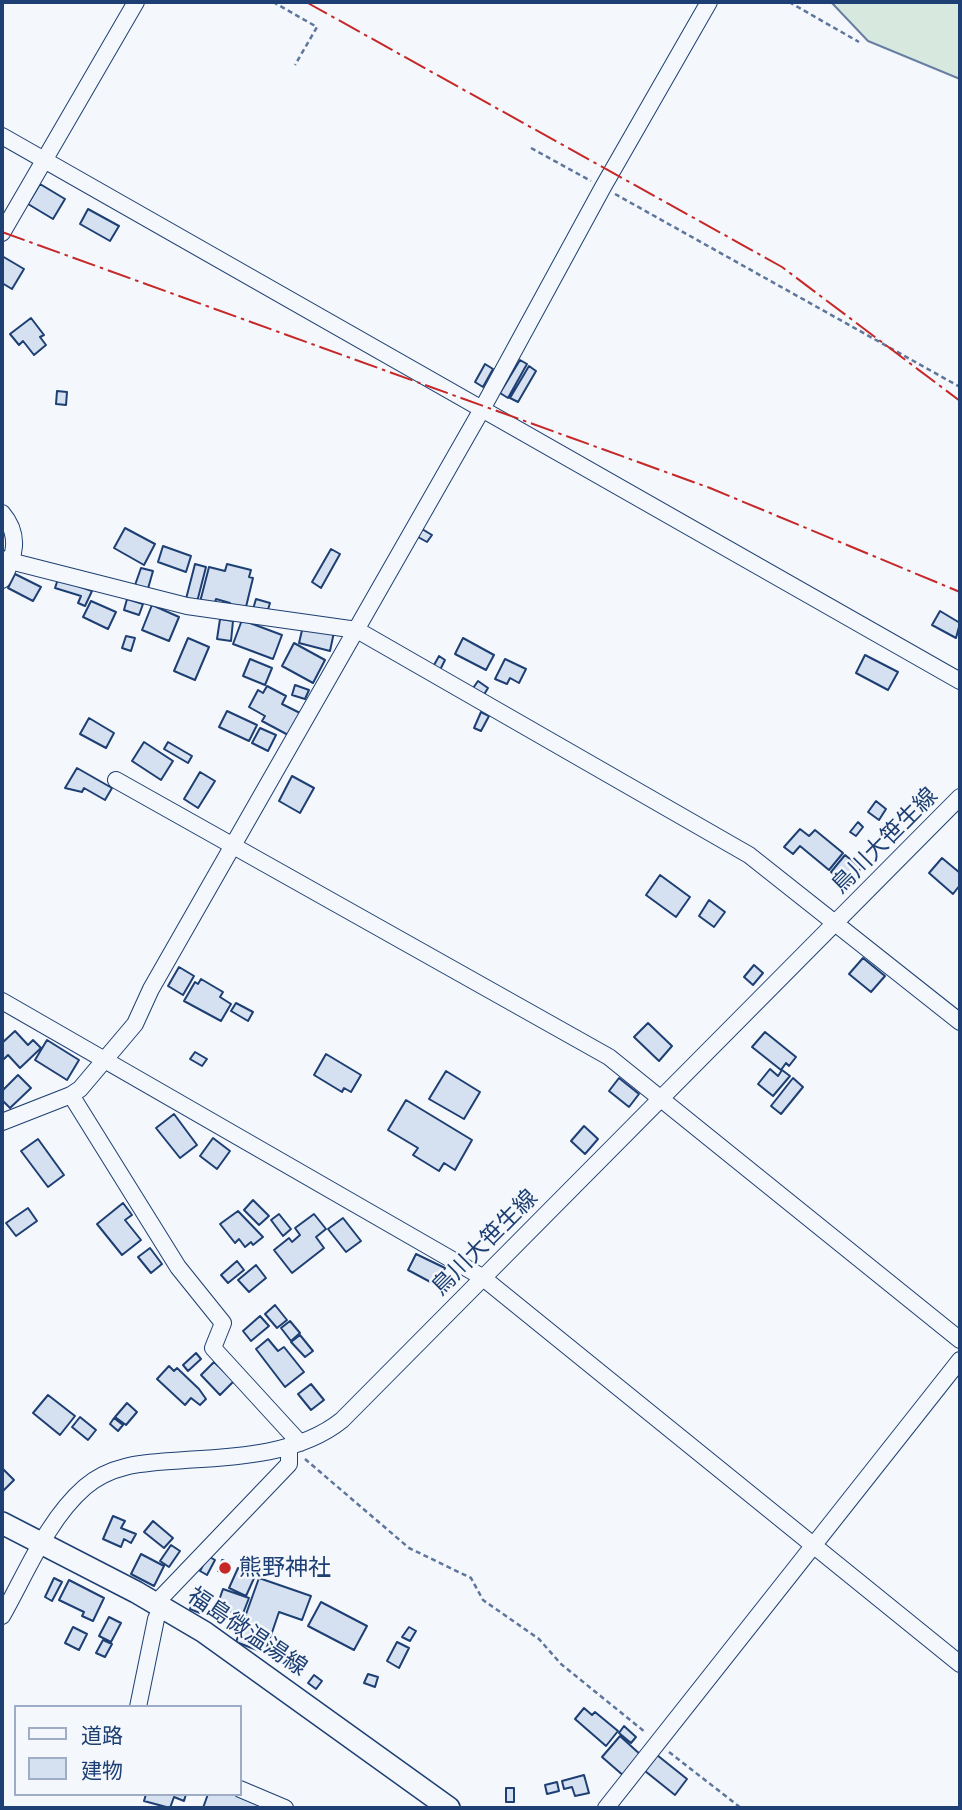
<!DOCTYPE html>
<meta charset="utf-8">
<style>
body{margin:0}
#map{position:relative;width:962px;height:1810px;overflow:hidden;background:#f4f7fb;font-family:Rubik,"Noto Sans JP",sans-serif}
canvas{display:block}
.frame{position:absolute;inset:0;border:4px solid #1d3f73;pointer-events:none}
.legend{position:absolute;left:14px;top:1705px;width:228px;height:91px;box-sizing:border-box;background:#f4f7fb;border:2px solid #9eadc5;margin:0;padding:9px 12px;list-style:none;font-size:21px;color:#1d3f73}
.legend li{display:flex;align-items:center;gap:14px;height:35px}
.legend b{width:35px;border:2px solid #9eadc5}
</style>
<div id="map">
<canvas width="962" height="1810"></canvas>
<div class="frame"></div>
<ul class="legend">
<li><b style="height:9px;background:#f4f7fb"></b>道路</li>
<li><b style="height:19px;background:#d5e0f0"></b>建物</li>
</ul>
</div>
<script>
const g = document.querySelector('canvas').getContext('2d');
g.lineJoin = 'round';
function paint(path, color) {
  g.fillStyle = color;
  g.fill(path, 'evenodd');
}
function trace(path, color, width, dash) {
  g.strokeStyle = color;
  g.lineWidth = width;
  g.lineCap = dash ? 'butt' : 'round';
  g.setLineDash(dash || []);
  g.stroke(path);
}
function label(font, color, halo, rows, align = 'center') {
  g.font = font + ' Rubik,"Noto Sans JP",sans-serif';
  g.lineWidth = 5;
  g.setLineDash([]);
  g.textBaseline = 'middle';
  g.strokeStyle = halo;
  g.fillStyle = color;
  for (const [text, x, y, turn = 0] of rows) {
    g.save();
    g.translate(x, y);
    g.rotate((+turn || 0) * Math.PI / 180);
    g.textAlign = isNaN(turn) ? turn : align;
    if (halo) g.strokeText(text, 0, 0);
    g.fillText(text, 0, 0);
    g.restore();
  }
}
const green = new Path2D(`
 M831,2H960V79L868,41Z`);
const building = new Path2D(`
 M40,184L65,199L53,219L28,204Z
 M88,209L119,226L110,241L80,224Z
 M2,256L24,269L12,289L2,283Z
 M31,318L44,335L40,337L46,345L34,355L23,341L19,345L10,334Z
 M520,360L527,364L508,398L500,393Z
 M485,364L493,369L483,387L475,382Z
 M529,366L536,371L518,402L510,398Z
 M57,391L67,392L66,405L56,404Z
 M125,528L155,544L144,565L114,548Z
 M422,529L432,535L427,542L418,537Z
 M163,546L191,556L186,572L158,562Z
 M331,549L340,554L321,588L312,582Z
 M195,564L206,567L197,602L186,599Z
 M227,564L251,570L249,577L253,578L245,611L229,607L230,603L216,599L214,606L200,602L209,567L225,571Z
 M141,568L153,571L147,592L134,588Z
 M15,574L41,587L33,601L8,588Z
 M58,579L92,591L85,606L78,603L81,596L55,588Z
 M127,599L143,604L139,615L124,610Z
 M256,599L270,603L267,613L253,609Z
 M91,601L116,612L108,629L83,617Z
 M152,605L179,617L169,641L142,630Z
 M940,611L960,623L956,638L932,625Z
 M220,619L233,621L231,641L217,639Z
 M242,620L282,635L273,659L233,644Z
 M303,626L334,632L330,651L299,643Z
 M126,636L135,638L131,651L122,648Z
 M188,638L209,647L195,680L174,671Z
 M463,638L494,655L486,670L455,654Z
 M294,643L325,660L313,683L282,666Z
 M865,655L898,672L888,690L856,673Z
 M439,656L445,660L440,670L433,667Z
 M250,659L272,668L265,685L243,676Z
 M505,659L526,669L519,683L510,678L507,684L495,679Z
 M478,681L488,688L482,698L471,691Z
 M295,685L309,690L305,699L292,695Z
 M267,686L286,696L282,704L302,714L290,736L262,721L265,716L249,707L258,690L263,693Z
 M227,711L257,725L249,741L219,727Z
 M481,712L489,716L481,731L474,728Z
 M89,718L114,733L106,748L80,734Z
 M260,728L276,735L268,751L252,743Z
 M144,742L173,761L161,780L132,761Z
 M168,742L192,756L188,763L164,749Z
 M77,768L112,788L105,800L84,788L82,792L65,788Z
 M200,772L215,781L198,808L184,799Z
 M292,776L314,788L300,813L279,801Z
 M876,801L886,809L879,820L868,812Z
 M858,822L863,827L856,836L850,832Z
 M800,829L809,836L815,830L843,853L829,870L800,846L793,854L784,847Z
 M845,855L861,868L847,885L831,872Z
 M942,858L960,873V885L953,894L929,873Z
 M660,875L690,897L676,917L646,895Z
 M709,900L725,912L714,927L699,916Z
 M863,958L885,976L871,992L849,974Z
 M754,965L763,973L753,985L744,977Z
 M179,967L194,976L183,995L168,986Z
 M201,979L223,992L220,997L231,1004L221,1021L184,1001L195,982L198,984Z
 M236,1003L253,1012L248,1021L231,1011Z
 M648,1023L672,1046L659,1061L634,1037Z
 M15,1031L28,1045L33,1040L41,1048L20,1068L8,1055L4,1059L2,1057V1043Z
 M765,1032L796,1057L789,1066L786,1063L781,1070L752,1047Z
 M47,1040L79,1060L67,1080L35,1060Z
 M195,1052L207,1059L202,1066L190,1059Z
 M326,1054L361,1075L351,1092L344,1088L342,1092L314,1075Z
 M770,1069L778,1076L782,1070L790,1076L773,1096L758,1084Z
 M446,1071L480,1092L464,1119L429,1099Z
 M18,1075L31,1088L10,1108L2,1100V1091Z
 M619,1078L639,1094L629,1107L609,1091Z
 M793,1078L803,1087L781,1114L771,1106Z
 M406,1100L472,1140L455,1170L444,1163L439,1171L413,1155L418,1148L388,1130Z
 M174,1114L197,1145L180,1158L156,1128Z
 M584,1126L598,1139L585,1154L571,1141Z
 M213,1138L230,1151L217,1169L200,1156Z
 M38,1139L64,1175L48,1187L21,1151Z
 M253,1200L269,1216L259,1225L244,1210Z
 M123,1203L132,1215L125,1220L141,1240L122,1255L97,1224Z
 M28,1208L37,1221L16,1236L6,1223Z
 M238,1211L263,1237L253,1245L251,1242L245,1247L239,1239L235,1243L220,1224Z
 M279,1214L291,1229L283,1236L271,1220Z
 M314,1214L326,1229L316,1237L324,1248L292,1273L274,1250L289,1238L292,1242L300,1235L295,1228Z
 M343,1218L361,1241L346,1252L328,1229Z
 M150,1248L162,1264L151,1273L138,1257Z
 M416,1254L445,1268L436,1285L408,1270Z
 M237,1261L244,1270L228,1283L221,1275Z
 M256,1265L266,1278L249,1292L238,1280Z
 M275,1305L287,1320L277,1328L265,1314Z
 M260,1316L269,1326L251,1341L243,1331Z
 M290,1321L300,1333L291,1341L281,1328Z
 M300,1335L313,1351L305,1357L291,1342Z
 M268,1339L278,1351L284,1347L304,1372L285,1387L256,1349Z
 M196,1353L201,1359L188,1371L183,1365Z
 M214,1362L234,1381L220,1395L201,1375Z
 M169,1366L174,1371L177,1368L199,1389L206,1399L200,1405L191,1398L185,1405L157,1379Z
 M311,1384L324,1400L311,1410L298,1394Z
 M48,1395L75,1416L60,1435L33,1413Z
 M127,1403L137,1412L126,1425L115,1417Z
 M80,1417L96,1430L88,1440L72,1427Z
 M114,1418L123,1425L118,1431L110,1424Z
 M2,1468L14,1480L2,1492Z
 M113,1516L125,1521L121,1528L136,1534L131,1543L124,1539L121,1547L103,1539Z
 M153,1521L173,1538L164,1548L144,1532Z
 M171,1545L180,1551L169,1567L160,1561Z
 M141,1554L164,1566L154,1586L131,1574Z
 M208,1556L215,1560L207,1575L200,1571Z
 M222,1560L230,1563L226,1574L218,1571Z
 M238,1568L255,1576L246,1596L229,1588Z
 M54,1578L62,1582L52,1601L45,1597Z
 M259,1578L311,1596L302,1620L279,1612L265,1653L236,1642Z
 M69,1580L104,1598L93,1621L82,1616L84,1612L59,1600Z
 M223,1589L249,1598L242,1616L217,1606Z
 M195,1596L205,1600L200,1613L190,1609Z
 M321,1602L367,1626L354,1650L308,1626Z
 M109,1617L121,1623L111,1642L99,1636Z
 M73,1627L87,1634L79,1650L65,1643Z
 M409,1627L416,1631L410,1641L402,1637Z
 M103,1640L112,1644L105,1657L96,1653Z
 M397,1642L409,1648L399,1668L387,1661Z
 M368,1674L378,1677L375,1687L364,1683Z
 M314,1675L322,1681L316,1689L308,1683Z
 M584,1708L592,1715L595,1712L618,1731L606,1746L575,1719Z
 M624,1726L636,1737L631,1743L619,1733Z
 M620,1736L642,1756L625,1777L602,1757Z
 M657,1755L687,1779L675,1795L645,1771Z
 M584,1775L589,1793L575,1796L572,1787L564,1789L562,1781Z
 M557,1782L559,1791L547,1794L545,1785Z
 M506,1788H514V1802H506Z
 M146,1794H186L184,1801L174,1797L170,1808L144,1801Z
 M208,1794H236L266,1808H203Z`);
const path = new Path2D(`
 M273,2L317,27L295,65
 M789,2L859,42
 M531,148L591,181
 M615,194L960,387
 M305,1459L409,1548L471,1578L483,1600L539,1639L561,1664L645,1732
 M669,1752L741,1808`);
const minor = new Path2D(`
 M2,136L960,681
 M2,233L136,2
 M2,513C21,535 15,557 2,580
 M2,559L187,606L357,630L749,855L960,1022
 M116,780L609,1057L960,1340
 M2,1001L482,1277L960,1664
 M71,1095L178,1267L223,1323L213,1348L300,1443
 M2,1122L71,1095L80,1089L135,1024L151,989L481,411L603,187L709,2
 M156,1603L289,1464V1446
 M2,1616C26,1574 47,1520 85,1487C114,1462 149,1463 185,1460C237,1457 300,1454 342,1420L960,797
 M138,1707L156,1619L162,1606
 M240,1789L285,1808
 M606,1808L960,1360`);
const major = new Path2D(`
 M2,1523L136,1592L204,1632L449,1808`);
const power = new Path2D(`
 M306,2L782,267L960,401
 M2,232L710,488L960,592`);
const markers = [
 [225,1568,7,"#c62828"]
];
const streetNames = [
 ["鳥川大笹生線",885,841,-45],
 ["鳥川大笹生線",485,1243,-45],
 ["福島微温湯線",247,1632,34]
];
const poiNames = [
 ["熊野神社",239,1568]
];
paint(green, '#d7e8df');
trace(green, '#687fa3', 2);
paint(building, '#d5e0f0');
trace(building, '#1d3f73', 2);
trace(minor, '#1d3f73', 18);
trace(major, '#1d3f73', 24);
trace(path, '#5e769c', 2.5, [5, 3.5]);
trace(minor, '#f4f7fb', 16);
trace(major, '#f4f7fb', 21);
trace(power, '#c62828', 2, [24, 5, 3.5, 5]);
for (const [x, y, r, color] of markers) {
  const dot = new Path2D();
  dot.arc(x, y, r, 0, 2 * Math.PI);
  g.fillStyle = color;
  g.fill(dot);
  trace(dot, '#f4f7fb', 2.5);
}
label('23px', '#1d3f73', '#f4f7fb', streetNames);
label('23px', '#1d3f73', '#f4f7fb', poiNames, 'left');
</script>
